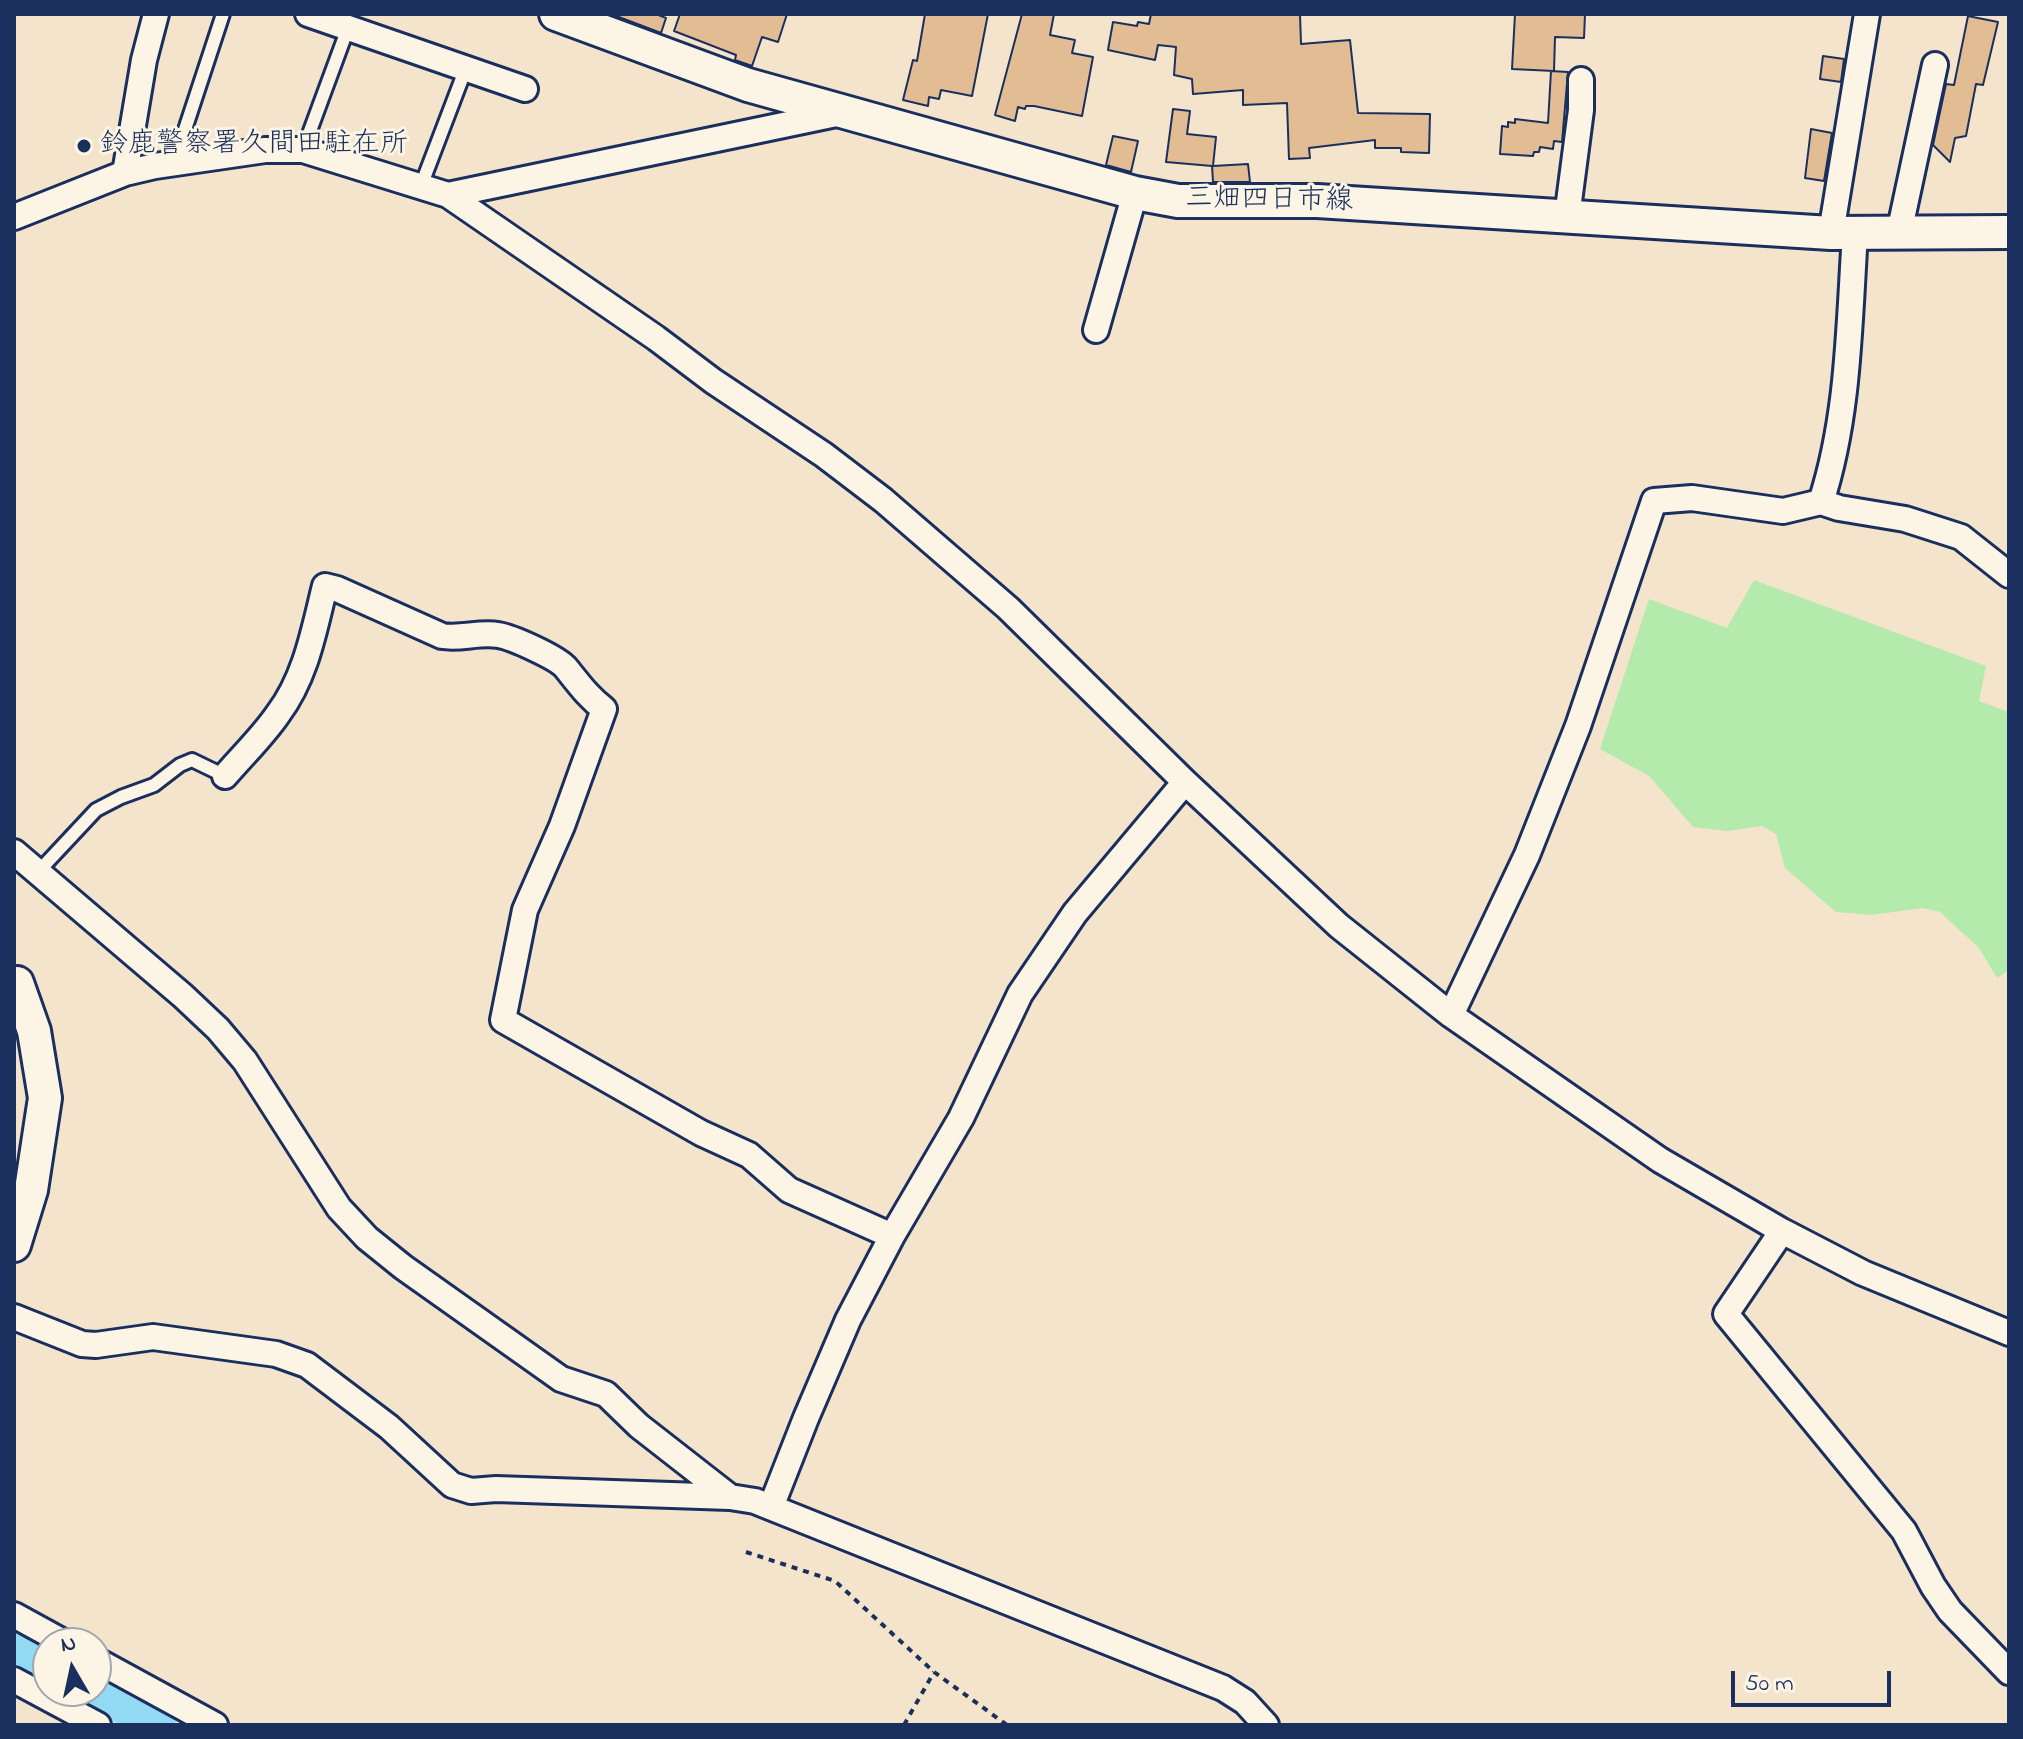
<!DOCTYPE html>
<meta charset="utf-8">
<style>
body{margin:0}
#map{position:relative;width:2023px;height:1739px;overflow:hidden;background:#f4e4cc;font-family:"Indie Flower",sans-serif}
canvas{display:block}
.frame{position:absolute;inset:0;border:16px solid #1b2f5e;pointer-events:none}
.north{position:absolute;left:32px;top:1627px;width:80px;height:80px;box-sizing:border-box;background:#fcf5e5;border:2px solid #a2a6af;border-radius:50%;rotate:351deg;font-size:22px;font-weight:700;line-height:32px;text-align:center;color:#1b2f5e}
.north::after{content:'';display:block;margin:auto;width:28px;height:36px;background:#1b2f5e;clip-path:polygon(50% 0,100% 100%,50% 72%,0 100%)}
.scale{position:absolute;left:1731px;top:1671px;width:160px;height:36px;box-sizing:border-box;border:4px solid #1b2f5e;border-top:0;padding-left:10px;font-size:24px;line-height:28px;white-space:nowrap;color:#1b2f5e;-webkit-text-stroke:6px #fcf5e5;paint-order:stroke}
</style>
<div id="map">
<canvas width="2023" height="1739"></canvas>
<div class="frame"></div>
<div class="north">N</div>
<div class="scale">50 m</div>
</div>
<script>
const g = document.querySelector('canvas').getContext('2d');
g.lineJoin = 'round';
function paint(path, color) {
  g.fillStyle = color;
  g.fill(path, 'evenodd');
}
function trace(path, color, width, dash) {
  g.strokeStyle = color;
  g.lineWidth = width;
  g.lineCap = dash ? 'butt' : 'round';
  g.setLineDash(dash || []);
  g.stroke(path);
}
function label(font, color, halo, rows, align = 'center') {
  g.font = font + ' "Indie Flower","Klee One",sans-serif';
  g.lineWidth = 6;
  g.setLineDash([]);
  g.textBaseline = 'middle';
  g.strokeStyle = halo;
  g.fillStyle = color;
  for (const [text, x, y, turn = 0] of rows) {
    g.save();
    g.translate(x, y);
    g.rotate((+turn || 0) * Math.PI / 180);
    g.textAlign = isNaN(turn) ? turn : align;
    if (halo) g.strokeText(text, 0, 0);
    g.fillText(text, 0, 0);
    g.restore();
  }
}
const green = new Path2D(`
 M1754,580L1986,666L1979,701L2009,712V970L1997,978L1979,948L1940,912L1923,908L1871,915L1836,912L1785,868L1776,834L1762,826L1727,831L1693,827L1649,776L1600,749L1649,599L1727,628Z`);
const river = new Path2D(`
 M14,1645L48,1663
 M96,1689L157,1725`);
const building = new Path2D(`
 M611,14H656L666,18L661,33Z
 M680,14H787L778,42L762,37L752,66L735,60L736,55L674,31Z
 M925,14H988L972,96L941,90L939,99L929,97L928,106L903,100L913,60L917,61Z
 M1022,14H1054L1050,35L1075,40L1072,53L1093,57L1082,116L1034,106H1026L1025,109L1018,107L1015,121L995,115Z
 M1151,14H1300L1301,44L1350,40L1358,113L1430,114L1429,153L1401,152V148H1375V140L1309,148L1310,158L1289,159L1287,103L1243,105V90L1193,94L1192,79L1174,75L1176,47L1158,45L1155,60L1108,50L1113,22L1137,26L1138,22L1149,24Z
 M1515,14H1585L1584,38L1555,37L1554,71L1512,69Z
 M1968,16L1998,22L1983,85L1976,84L1966,136L1955,138L1950,162L1933,145L1946,84L1954,85Z
 M1823,56L1844,59L1841,82L1820,79Z
 M1551,71L1568,72L1562,142L1554,141L1553,149L1540,147L1539,152H1534L1533,156L1500,154L1502,126L1508,127V122L1515,123V119L1548,123Z
 M1173,109L1190,111L1187,134L1216,137L1213,166L1248,164L1250,182H1213L1212,166L1166,162Z
 M1811,129L1832,133L1824,181L1805,178Z
 M1113,136L1138,141L1131,172L1106,165Z`);
const path = new Path2D(`
 M746,1552L835,1581L934,1672L1007,1725
 M904,1725L934,1672`);
const lane = new Path2D(`
 M303,150L348,28
 M174,163L223,14
 M421,186L466,68
 M38,872L96,810L121,797L154,785L180,765L192,760L225,776`);
const street = new Path2D(`
 M308,14L525,89
 M125,173L144,60L156,14
 M448,195L841,113
 M14,217L125,173L155,166L265,150H303L448,195L656,338L713,381L824,455L883,500L1008,608L1185,782L1339,926L1451,1015L1660,1160L1782,1231L1863,1273L2009,1333
 M1567,217L1581,110V80
 M1831,233L1867,14
 M1899,233L1935,65
 M1096,330L1135,193
 M1821,502C1849,416 1849,324 1855,234
 M225,776C243,755 263,736 278,714C306,677 314,630 325,586L337,589L442,636C461,639 479,632 498,635C512,637 558,658 566,668C579,684 588,697 604,709L562,826L525,910L503,1020L701,1133L749,1155L789,1190L892,1236
 M14,852L183,996L218,1029L245,1061L339,1208L367,1238L403,1267L561,1379L606,1394L639,1426L730,1497
 M1451,1015L1527,855L1578,726L1654,501L1692,498L1783,511L1821,502L1839,508L1905,519L1961,537L2009,575
 M1782,1231L1726,1314L1904,1531L1933,1586L1950,1611L2009,1672
 M14,1317L82,1344L96,1345L153,1337L276,1354L307,1365L389,1427L452,1485L471,1491L496,1489L730,1497L755,1501L1223,1688L1245,1702L1266,1725
 M771,1507L806,1418L848,1320L892,1236L961,1118L1020,994L1075,913L1185,782
 M14,1615L65,1643
 M96,1660L215,1725
 M14,1680L98,1725`);
const secondary = new Path2D(`
 M556,14L748,85L1135,193L1178,201H1317L1831,233L2009,232
 M14,984L17,983L34,1031L45,1098L31,1190L14,1245`);
const markers = [
 [84,146,8,"#1b2f5e"]
];
const poiNames = [
 ["鈴鹿警察署久間田駐在所",100,146]
];
const streetNames = [
 ["三畑四日市線",1269,202,1]
];
paint(green, '#b4eaac');
trace(river, '#92daf4', 38);
paint(building, '#e2bd93');
trace(building, '#1b2f5e', 2);
trace(lane, '#1b2f5e', 18);
trace(street, '#1b2f5e', 30);
trace(secondary, '#1b2f5e', 38);
trace(path, '#1b2f5e', 4, [6, 6]);
trace(lane, '#fcf5e5', 12);
trace(street, '#fcf5e5', 24);
trace(secondary, '#fcf5e5', 32);
for (const [x, y, r, color] of markers) {
  const dot = new Path2D();
  dot.arc(x, y, r, 0, 2 * Math.PI);
  g.fillStyle = color;
  g.fill(dot);
  trace(dot, '#fcf5e5', 3);
}
label('28px', '#1b2f5e', '#fcf5e5', poiNames, 'left');
label('28px', '#1b2f5e', '#fcf5e5', streetNames);
</script>
